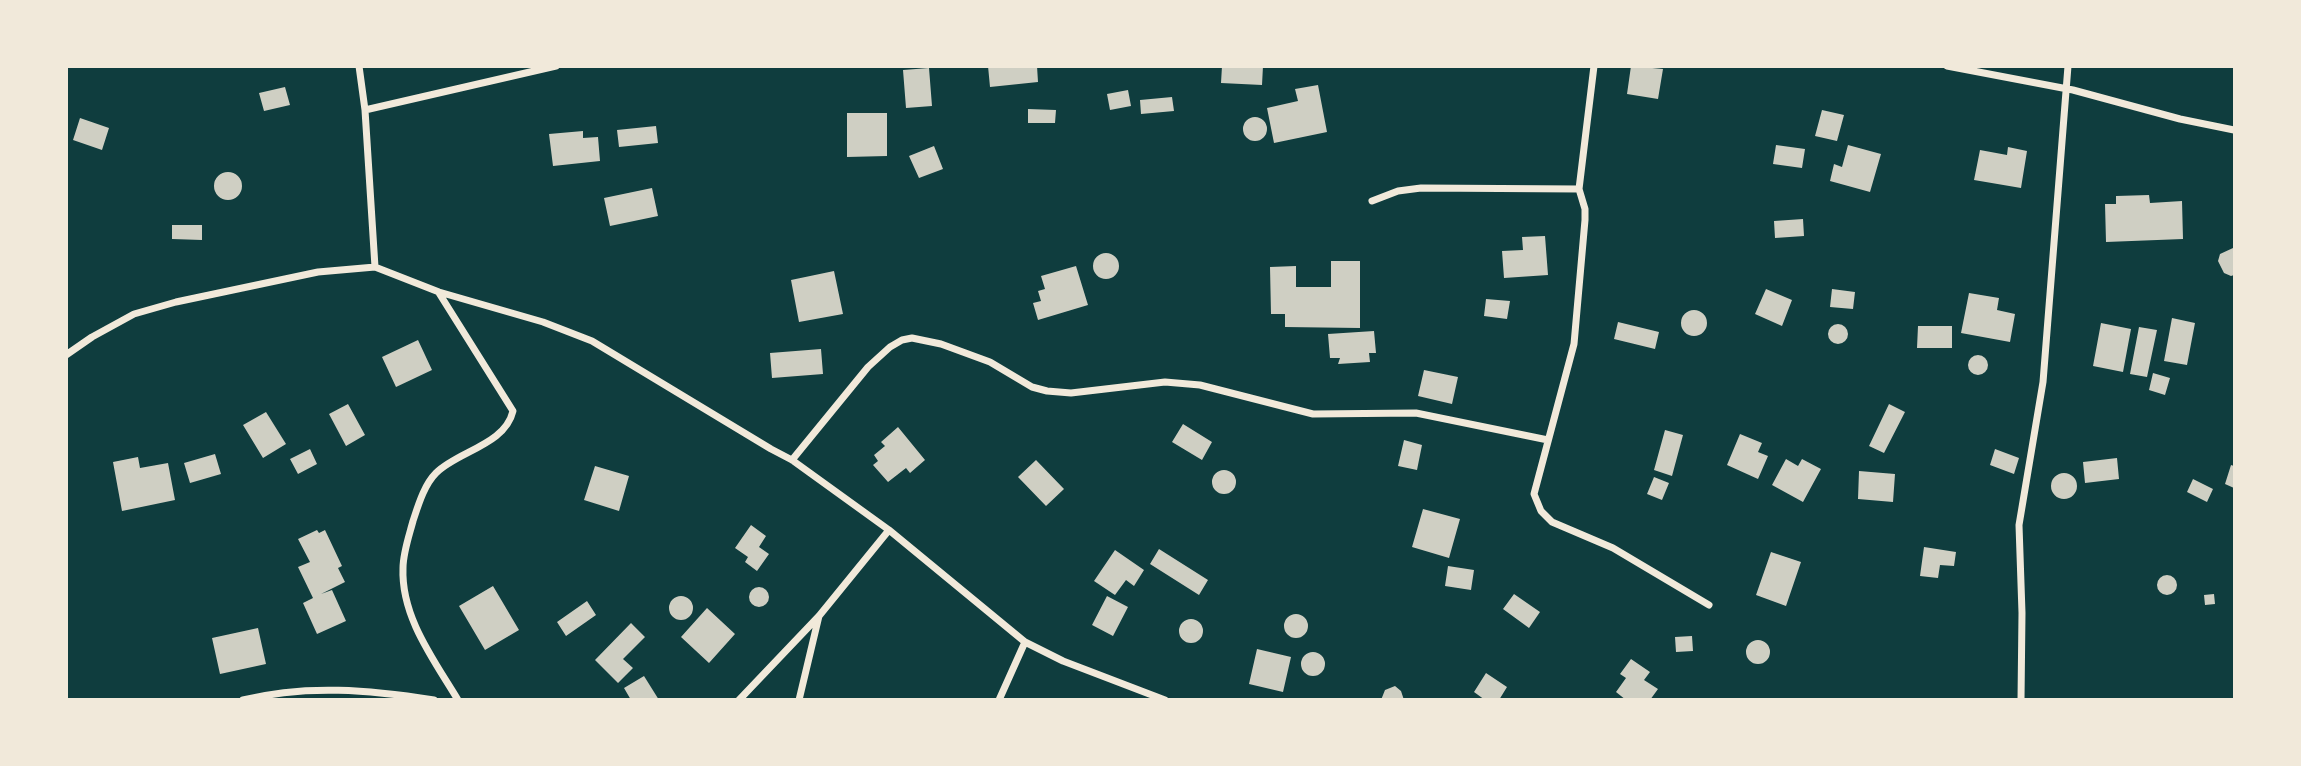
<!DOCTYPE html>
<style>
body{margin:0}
#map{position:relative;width:2301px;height:766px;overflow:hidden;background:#0f3d3e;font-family:Spectral,serif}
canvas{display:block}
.frame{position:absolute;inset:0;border:68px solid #f1e9da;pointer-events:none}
</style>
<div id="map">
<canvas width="2301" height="766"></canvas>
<div class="frame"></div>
</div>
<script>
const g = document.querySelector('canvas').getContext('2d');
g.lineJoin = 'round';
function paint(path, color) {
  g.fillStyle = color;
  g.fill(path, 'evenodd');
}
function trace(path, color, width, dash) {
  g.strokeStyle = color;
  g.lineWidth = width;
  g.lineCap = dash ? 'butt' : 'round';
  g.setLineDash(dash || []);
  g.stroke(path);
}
const building = new Path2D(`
 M988,66H1037L1038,82L990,87Z
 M1222,66H1263L1262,85L1221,83Z
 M1631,66L1663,69L1658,99L1627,94Z
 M929,68L932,106L906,108L903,70Z
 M1318,85L1327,132L1274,143L1267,108L1298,101L1295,89Z
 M285,87L290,105L264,111L259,93Z
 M1128,90L1131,106L1110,110L1107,94Z
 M1172,97L1174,111L1141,114L1140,100Z
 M1028,109L1056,110L1055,123H1028Z
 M1822,110L1844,115L1837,141L1815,136Z
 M847,113H887V156L847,157Z
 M1243 129a12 12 0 1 1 24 0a12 12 0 1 1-24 0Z
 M80,118L109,128L102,150L73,140Z
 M656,126L658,143L619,147L617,130Z
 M583,131V138L598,137L600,161L553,166L549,134Z
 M1776,145L1805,149L1802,168L1773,164Z
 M1848,145L1881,154L1870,192L1830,181L1834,164L1842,167Z
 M934,146L943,169L919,178L909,156Z
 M2008,147L2027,151L2021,188L1974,180L1980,150L2007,155Z
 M214 186a14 14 0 1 1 28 0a14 14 0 1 1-28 0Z
 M652,188L658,216L610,226L604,198Z
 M2149,195L2150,203L2182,201L2183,239L2106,242L2105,204H2116V196Z
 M1803,219L1804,236L1775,238L1774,221Z
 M172,225H202V240L172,239Z
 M1545,236L1548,275L1504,278L1502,251L1523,250L1522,237Z
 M2233,248L2234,249V275L2231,276L2224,273L2218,261L2220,254Z
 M1093 266a13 13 0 1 1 26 0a13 13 0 1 1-26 0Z
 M1331,261H1360V328L1285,327V314H1271L1270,267L1296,266V287H1331Z
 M1076,266L1088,305L1038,320L1033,303L1041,301L1038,291L1045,289L1041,276Z
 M834,271L843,314L799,322L791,280Z
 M1766,289L1792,300L1782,326L1755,314Z
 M1832,289L1855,292L1853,309L1830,307Z
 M1969,293L1999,298L1997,310L2015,314L2010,342L1961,333Z
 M1486,299L1510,301L1507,319L1484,316Z
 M1681 323a13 13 0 1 1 26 0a13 13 0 1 1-26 0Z
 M2172,318L2195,323L2187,365L2164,361Z
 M1618,322L1659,332L1655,349L1614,339Z
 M2101,323L2131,329L2123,372L2093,366Z
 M1828 334a10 10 0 1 1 20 0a10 10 0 1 1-20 0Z
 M1918,326H1952V348H1917Z
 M2139,327L2157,330L2147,377L2130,374Z
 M1374,331L1376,353H1369L1370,362L1338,364L1340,358H1330L1328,334Z
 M418,340L432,370L396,387L382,357Z
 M821,349L823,374L772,378L770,353Z
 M1968 365a10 10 0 1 1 20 0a10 10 0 1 1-20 0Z
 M1424,370L1458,377L1452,404L1418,396Z
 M2153,373L2170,378L2165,395L2149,390Z
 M348,404L365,435L346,446L329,414Z
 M1889,404L1905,412L1884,453L1869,446Z
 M266,412L286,444L263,458L243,425Z
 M1183,424L1212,442L1202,460L1172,442Z
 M898,427L925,460L910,473L906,468L888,482L873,465L878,461L874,455L885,446L881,442Z
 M1665,430L1683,435L1672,476L1654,470Z
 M1740,434L1762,443L1758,452L1768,456L1758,479L1727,465Z
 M1404,440L1422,445L1417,470L1398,466Z
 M310,449L317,464L298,474L290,459Z
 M1995,449L2019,458L2014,474L1990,465Z
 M215,454L221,474L190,483L184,463Z
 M138,457L140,468L168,463L175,500L122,511L113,462Z
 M2117,458L2119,479L2085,483L2083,462Z
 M1786,459L1798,466L1802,459L1821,469L1803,502L1772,485Z
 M1036,460L1064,489L1046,506L1018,477Z
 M2231,465L2234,466V488L2225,484Z
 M595,466L629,476L619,511L584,500Z
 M1212 482a12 12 0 1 1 24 0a12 12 0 1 1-24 0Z
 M1859,471L1895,474L1893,502L1858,499Z
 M2051 486a13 13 0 1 1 26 0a13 13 0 1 1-26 0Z
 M1654,477L1669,483L1662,500L1647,494Z
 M2193,479L2213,489L2207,502L2187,492Z
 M1423,509L1460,519L1449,558L1412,547Z
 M751,525L766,536L759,547L769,554L757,571L745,562L748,557L735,548Z
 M317,530L319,533L325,530L342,566L338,568L345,582L321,594L332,590L346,621L317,634L303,603L313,598L298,567L310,562L298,539Z
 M1924,547L1956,552L1954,566L1940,565L1938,578L1920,576Z
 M1159,549L1208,580L1199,595L1150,564Z
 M1115,550L1144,570L1134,586L1126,580L1115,595L1094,581Z
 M1771,552L1801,562L1786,606L1756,595Z
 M1448,566L1474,570L1471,590L1445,586Z
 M2157 585a10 10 0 1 1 20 0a10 10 0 1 1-20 0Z
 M493,586L519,630L485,650L459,606Z
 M749 597a10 10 0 1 1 20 0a10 10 0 1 1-20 0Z
 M1514,594L1540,612L1529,628L1503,609Z
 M2214,594L2215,604L2205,605L2204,595Z
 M669 608a12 12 0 1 1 24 0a12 12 0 1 1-24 0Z
 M1107,596L1128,607L1113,636L1092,625Z
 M587,601L596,615L566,636L557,622Z
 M707,608L735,634L709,663L681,637Z
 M1284 626a12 12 0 1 1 24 0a12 12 0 1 1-24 0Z
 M1179 631a12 12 0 1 1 24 0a12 12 0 1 1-24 0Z
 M631,623L645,637L623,659L633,668L618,683L595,660Z
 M258,628L266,664L220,674L212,638Z
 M1692,636L1693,651L1676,652L1675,637Z
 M1746 652a12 12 0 1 1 24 0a12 12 0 1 1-24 0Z
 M1257,649L1291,657L1283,692L1249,684Z
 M1301 664a12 12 0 1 1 24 0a12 12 0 1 1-24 0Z
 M1631,659L1650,672L1644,680L1658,689L1650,700H1626L1616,692L1626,678L1620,674Z
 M1486,673L1507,687L1499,700H1485L1474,692Z
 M644,676L659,700H631L624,688Z
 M1395,686L1401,691L1404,700H1381L1385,690Z`);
const minor = new Path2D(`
 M359,66L365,110L375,267
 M1594,66L1579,189L1585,209V220L1574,344L1534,494L1541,511L1552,522L1613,548L1709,605
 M1947,66L2073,90L2180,119L2234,130
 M365,110L556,66
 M1372,201L1398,191L1421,188L1579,189
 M439,293L513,411C505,445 458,451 436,473C424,485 418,506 413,521C409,536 403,553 403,568C401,617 434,660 458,700
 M66,355L92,337L134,314L176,302L318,272L375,267L439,292L543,322L592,341L771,449L792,460L889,530L1025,642L1063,661L1165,700
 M792,460L868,367L890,347L902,340L912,338L941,344L990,362L1032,387L1047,391L1071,393L1165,382L1200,385L1313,414L1416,413L1548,440
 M243,700C306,684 371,690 434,700
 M739,700L819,616L889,530
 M799,700L819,616
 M999,700L1025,642
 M2021,700L2022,613L2019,525L2043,382L2068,66`);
paint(building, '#cfcfc3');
trace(minor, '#f1e9da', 7);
</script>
